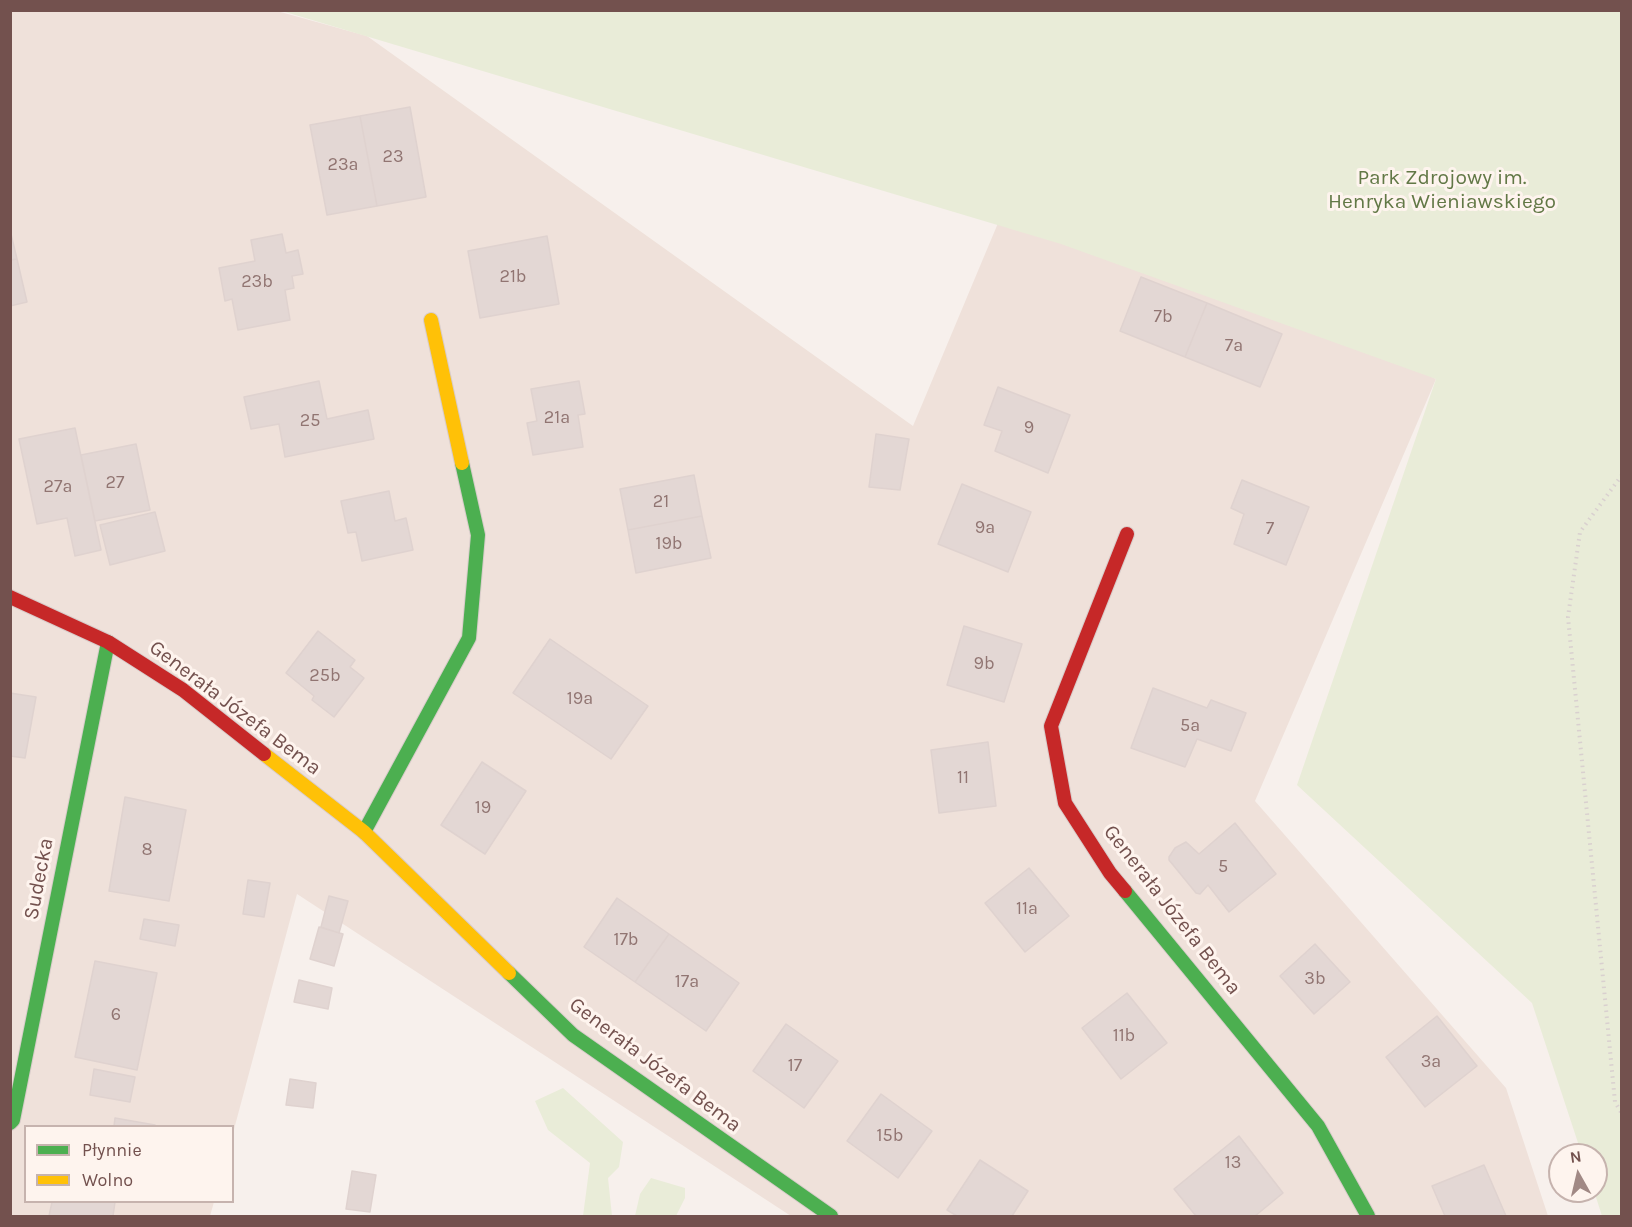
<!DOCTYPE html>
<meta charset="utf-8">
<style>
body{margin:0}
#map{position:relative;width:1632px;height:1227px;overflow:hidden;background:#f7f0ec;font-family:Karla,sans-serif}
canvas{display:block}
.frame{position:absolute;inset:0;border:12px solid #73514e;pointer-events:none}
.legend{position:absolute;left:24px;top:1125px;width:210px;height:78px;box-sizing:border-box;background:#fef4ee;border:2px solid #c6b3ae;margin:0;padding:8px 10px;list-style:none;font-size:18px;color:#73514e}
.legend li{display:flex;align-items:center;gap:12px;height:30px}
.legend b{width:30px;border:2px solid #c6b3ae}
.north{position:absolute;left:1548px;top:1143px;width:60px;height:60px;box-sizing:border-box;background:#fef4ee;border:2px solid #c6b3ae;border-radius:50%;rotate:352deg;font-size:16px;font-weight:700;line-height:24px;text-align:center;color:#73514e}
.north::after{content:'';display:block;margin:auto;width:21px;height:27px;background:#a18985;clip-path:polygon(50% 0,100% 100%,50% 72%,0 100%)}
</style>
<div id="map">
<canvas width="1632" height="1227"></canvas>
<div class="frame"></div>
<ul class="legend">
<li><b style="height:8px;background:#4caf50"></b>Płynnie</li>
<li><b style="height:8px;background:#ffc107"></b>Wolno</li>
</ul>
<div class="north">N</div>
</div>
<script>
const g = document.querySelector('canvas').getContext('2d');
g.lineJoin = 'round';
function paint(path, color) {
  g.fillStyle = color;
  g.fill(path, 'evenodd');
}
function trace(path, color, width, dash) {
  g.strokeStyle = color;
  g.lineWidth = width;
  g.lineCap = dash ? 'butt' : 'round';
  g.setLineDash(dash || []);
  g.stroke(path);
}
function label(font, color, halo, rows, align = 'center') {
  g.font = font + ' Karla,sans-serif';
  g.lineWidth = 6;
  g.setLineDash([]);
  g.textBaseline = 'middle';
  g.strokeStyle = halo;
  g.fillStyle = color;
  for (const [text, x, y, turn = 0] of rows) {
    g.save();
    g.translate(x, y);
    g.rotate((+turn || 0) * Math.PI / 180);
    g.textAlign = isNaN(turn) ? turn : align;
    if (halo) g.strokeText(text, 0, 0);
    g.fillText(text, 0, 0);
    g.restore();
  }
}
const residential = new Path2D(`
 M10,11H277L367,36L913,426L1019,173L1436,379L1255,801L1506,1088L1548,1216H791L297,894L233,1133L232,1126H26V1202H214L210,1216H11Z`);
const green = new Path2D(`
 M282,11H1621V1216H1602L1594,1191H1596V1155H1582L1532,1003L1297,785L1436,379L1061,244Z
 M563,1088L623,1142L619,1167L608,1178L612,1216H583L590,1163L548,1130L535,1101Z
 M651,1178L685,1188V1198L676,1216H635L640,1194Z`);
const building = new Path2D(`
 M410,107L426,197L377,206L360,116Z
 M360,116L377,206L327,215L310,125Z
 M10,230L17,259L10,260Z
 M282,234L286,253L298,250L303,274L292,276L294,288L285,290L290,320L238,330L232,299L225,301L219,268L255,261L251,240Z
 M547,236L559,304L480,318L468,251Z
 M17,259L27,302L10,306V260Z
 M1141,277L1207,303L1185,357L1120,331Z
 M1207,303L1282,334L1260,387L1185,357Z
 M319,381L327,419L368,410L374,439L285,457L279,424L251,429L244,397Z
 M579,381L585,414L578,415L583,447L533,455L527,423L537,421L531,389Z
 M998,387L1070,415L1048,473L995,451L1002,431L984,425Z
 M75,428L101,550L75,556L67,518L37,524L19,439Z
 M876,434L909,439L900,490L869,487Z
 M136,444L150,510L95,521L81,455Z
 M694,475L702,516L628,530L620,489Z
 M1242,480L1309,507L1286,565L1234,544L1244,514L1231,508Z
 M962,484L1031,512L1008,572L938,544Z
 M389,491L395,521L406,518L413,550L362,561L356,532L348,533L341,501Z
 M155,512L165,551L110,565L100,525Z
 M702,516L711,558L636,573L628,530Z
 M964,626L1022,644L1004,702L947,685Z
 M318,631L355,660L350,667L364,678L334,717L312,700L314,696L286,673Z
 M550,639L648,706L611,759L513,693Z
 M1153,688L1207,708L1211,700L1246,713L1231,751L1197,739L1185,767L1131,748Z
 M10,693L36,697L25,758L10,756Z
 M988,742L996,806L939,813L931,750Z
 M482,762L526,791L485,854L441,825Z
 M125,797L186,810L169,901L109,891Z
 M1235,823L1276,874L1229,912L1208,885L1200,894L1196,893L1169,860V857L1175,848L1186,842L1199,854Z
 M1029,868L1069,916L1025,952L985,903Z
 M248,880L270,883L264,917L243,914Z
 M329,896L348,901L339,933L321,927Z
 M617,898L669,934L635,982L584,947Z
 M144,919L179,925L175,946L140,939Z
 M319,927L343,934L334,966L310,959Z
 M669,934L739,983L706,1031L635,982Z
 M1315,944L1350,982L1314,1014L1280,976Z
 M95,961L157,973L137,1070L75,1057Z
 M299,980L332,988L328,1009L294,1002Z
 M1127,993L1167,1043L1121,1079L1082,1028Z
 M1437,1016L1477,1066L1425,1107L1386,1057Z
 M786,1024L838,1061L804,1108L753,1071Z
 M94,1069L135,1077L130,1102L90,1095Z
 M290,1079L316,1083L313,1108L286,1105Z
 M881,1094L932,1131L898,1178L847,1141Z
 M115,1118L155,1125V1126H114Z
 M1239,1136L1283,1193L1255,1216H1196L1174,1189Z
 M980,1160L1028,1191L1012,1216H957L947,1210Z
 M1484,1165L1506,1216H1445L1432,1186Z
 M352,1171L376,1175L370,1212L346,1209Z
 M52,1202H115L113,1216H49Z`);
const path = new Path2D(`
 M1622,475L1580,532L1568,617L1615,1102L1622,1114`);
const fast = new Path2D(`
 M364,832L469,638L478,535L462,463
 M1125,891L1318,1126L1368,1216
 M509,973L573,1035L831,1216
 M10,1123L13,1120L108,642`);
const slow = new Path2D(`
 M431,320L462,463
 M264,754L364,832L509,973`);
const jam = new Path2D(`
 M10,597L108,642L183,690L264,754
 M1125,891L1110,873L1065,803L1051,726L1127,534`);
const numberNames = [
 ["23",393,157],
 ["23a",343,165],
 ["21b",513,277],
 ["23b",257,282],
 ["7b",1163,317],
 ["7a",1234,346],
 ["21a",557,418],
 ["25",310,421],
 ["9",1029,428],
 ["27",115,483],
 ["27a",58,487],
 ["21",661,502],
 ["9a",985,528],
 ["7",1270,529],
 ["19b",669,544],
 ["9b",984,664],
 ["25b",325,676],
 ["19a",580,699],
 ["5a",1190,726],
 ["11",963,778],
 ["19",483,808],
 ["8",147,850],
 ["5",1223,867],
 ["11a",1027,909],
 ["17b",626,940],
 ["3b",1315,979],
 ["17a",687,982],
 ["6",116,1015],
 ["11b",1124,1036],
 ["3a",1431,1062],
 ["17",795,1066],
 ["15b",890,1136],
 ["13",1233,1163]
];
const parkNames = [
 ["Park Zdrojowy im.",1442,178],
 ["Henryka Wieniawskiego",1442,202]
];
const streetNames = [
 ["Generała Józefa Bema",235,708,37],
 ["Sudecka",39,879,-79],
 ["Generała Józefa Bema",1172,910,52],
 ["Generała Józefa Bema",655,1065,37]
];
paint(residential, '#efe1da');
paint(green, '#e9ecd8');
paint(building, '#e3d7d4');
trace(building, '#dfd2cf', 1.5);
trace(fast, '#d8ccca', 16);
trace(slow, '#d8ccca', 16);
trace(jam, '#d8ccca', 16);
trace(path, '#d9d0cf', 4, [1.5, 4.5]);
trace(fast, '#4caf50', 14);
trace(slow, '#ffc107', 14);
trace(jam, '#c62828', 14);
label('18px', '#917572', null, numberNames);
label('21px', '#627846', '#fef4ee', parkNames);
label('21px', '#73514e', '#fef4ee', streetNames);
</script>
